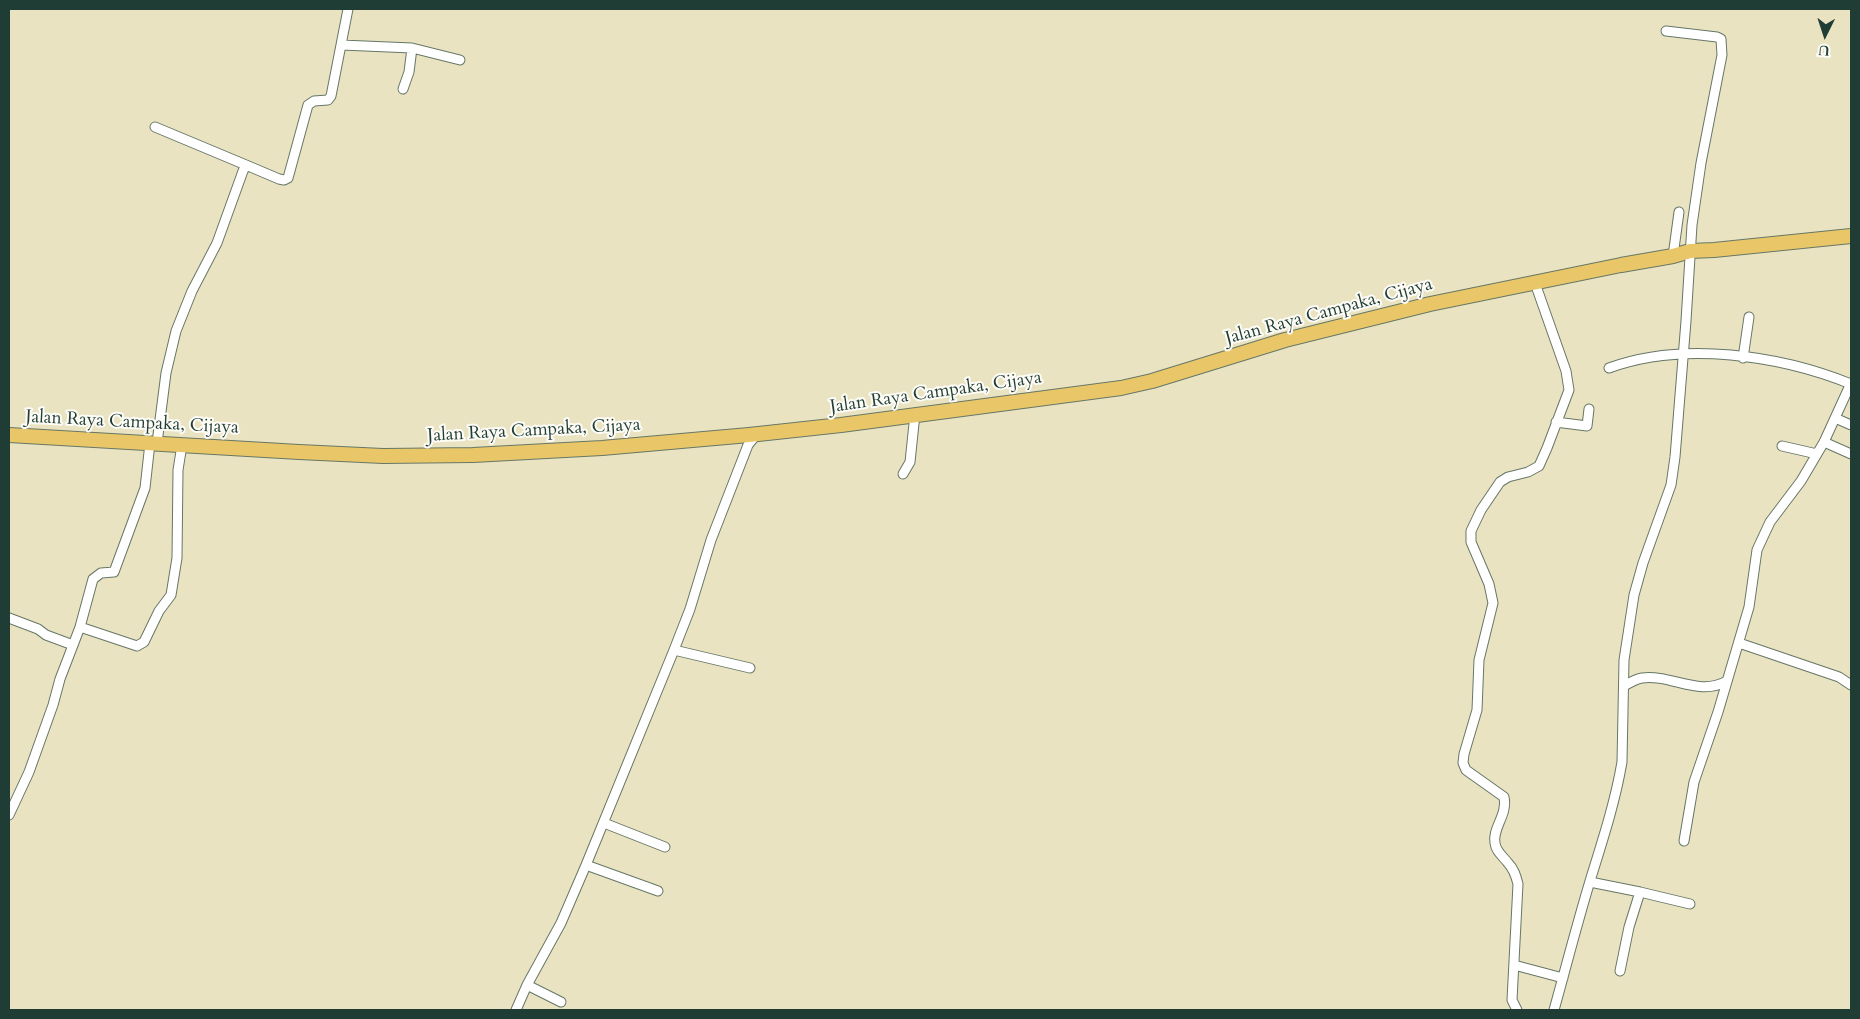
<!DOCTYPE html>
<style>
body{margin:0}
#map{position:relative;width:1860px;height:1019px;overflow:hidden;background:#eae3c2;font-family:Cardo,serif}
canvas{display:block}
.frame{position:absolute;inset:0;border:10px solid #1f3d34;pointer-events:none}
.north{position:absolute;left:1800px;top:10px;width:50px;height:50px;-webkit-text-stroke:4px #fdfcf7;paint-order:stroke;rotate:184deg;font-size:14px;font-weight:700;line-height:20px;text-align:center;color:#1f3d34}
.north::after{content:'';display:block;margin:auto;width:18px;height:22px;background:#1f3d34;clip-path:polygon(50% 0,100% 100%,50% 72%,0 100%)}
</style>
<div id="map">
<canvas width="1860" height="1019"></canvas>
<div class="frame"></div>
<div class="north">U</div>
</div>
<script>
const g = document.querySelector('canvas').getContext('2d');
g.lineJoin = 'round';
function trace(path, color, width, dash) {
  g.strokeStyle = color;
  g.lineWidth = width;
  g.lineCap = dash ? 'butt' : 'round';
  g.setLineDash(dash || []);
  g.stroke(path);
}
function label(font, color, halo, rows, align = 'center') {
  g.font = font + ' Cardo,serif';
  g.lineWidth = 4;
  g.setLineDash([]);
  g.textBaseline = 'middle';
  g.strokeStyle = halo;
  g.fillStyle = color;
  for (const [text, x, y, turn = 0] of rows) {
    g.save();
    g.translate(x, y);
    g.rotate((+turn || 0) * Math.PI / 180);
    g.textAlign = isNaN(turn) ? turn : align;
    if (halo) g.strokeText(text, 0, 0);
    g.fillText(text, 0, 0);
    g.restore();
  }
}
const street = new Path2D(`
 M341,45L412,48L460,60
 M403,89L409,72L412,48
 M155,127L246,165
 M1673,256L1679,212
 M1743,358L1749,317
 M1609,368C1683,341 1779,355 1851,384
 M1835,418L1851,425
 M1556,422L1587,426L1589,409
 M1824,442L1851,454
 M157,443L166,373L176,331L192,291L217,243L243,171L246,165L279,179L284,180L288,178L308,105L314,101L328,100L331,96L348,9
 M1782,446L1817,454
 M903,474L910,462L915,414
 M9,618L38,629L46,635L73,645
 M80,627L137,646L144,642L159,611L171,595L177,558L178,470L182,445
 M1739,643L1839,677L1851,685
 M674,650L750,668
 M1624,686C1629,683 1636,679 1642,678C1671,674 1699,697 1727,681
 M9,815L29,772L53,705L60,679L80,627L93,579L101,573L114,572L145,488L150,443
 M604,823L665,847
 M1684,841L1694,782L1718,712L1749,607L1757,550L1770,522L1801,481L1824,442L1851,383
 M586,865L658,891
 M1590,882L1640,892L1690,904
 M1514,965L1563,978
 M1620,971L1629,927L1640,892
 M527,985L561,1002
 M516,1010L527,985L561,923L586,865L674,650L690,609L711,540L748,445L757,434
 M1517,1010L1512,1000L1518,884C1516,876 1514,869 1508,863C1503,856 1496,852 1495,843C1492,828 1508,815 1504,797L1466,770L1463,763L1464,754L1477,710L1479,660L1493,603L1489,584L1471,542V531L1481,510L1500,482L1508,477L1528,472L1539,466L1547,448L1569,390L1566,371L1535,283
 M1554,1010C1566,967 1577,924 1590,881C1602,842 1615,803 1622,762L1624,660L1634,595L1643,563L1671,485L1675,457L1686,321L1692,225L1701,163L1722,55L1721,39L1717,37L1666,31`);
const primary = new Path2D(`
 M9,435L299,452L383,456L473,455L602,448L749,435L841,425L1121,388L1152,381L1285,340L1430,304L1621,265L1673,256L1690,251L1714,250L1851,236`);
const streetNames = [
 ["Jalan Raya Campaka, Cijaya",1329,312,-15],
 ["Jalan Raya Campaka, Cijaya",936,393,-8],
 ["Jalan Raya Campaka, Cijaya",132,423,3],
 ["Jalan Raya Campaka, Cijaya",534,431,-3]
];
trace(street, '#676', 11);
trace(primary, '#676', 16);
trace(street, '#fff', 9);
trace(primary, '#e9c769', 14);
label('18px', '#1f3d34', '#fdfcf7', streetNames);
</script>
